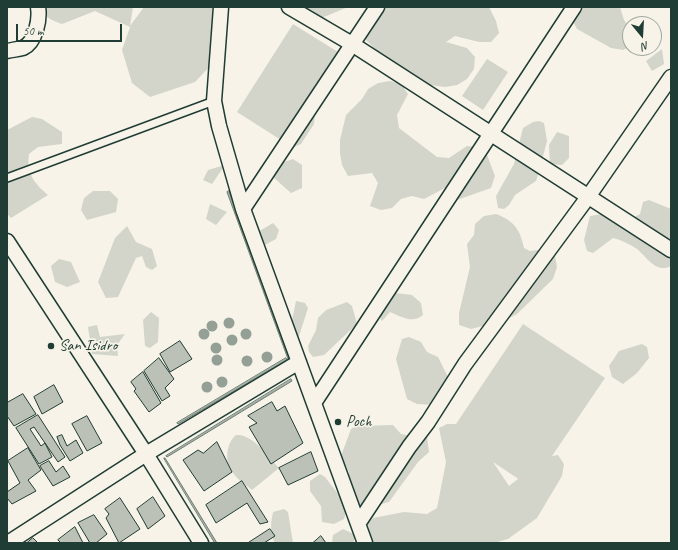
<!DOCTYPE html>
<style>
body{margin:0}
#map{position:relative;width:678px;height:550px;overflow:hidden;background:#f7f3e8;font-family:Caveat,sans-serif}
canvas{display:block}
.frame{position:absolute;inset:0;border:8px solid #1f3d34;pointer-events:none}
.north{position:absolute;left:622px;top:16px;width:40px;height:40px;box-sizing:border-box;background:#f7f3e8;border:1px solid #a1aaa0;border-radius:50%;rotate:162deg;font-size:11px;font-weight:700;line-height:16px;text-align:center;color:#1f3d34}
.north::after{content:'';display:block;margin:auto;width:14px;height:18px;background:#1f3d34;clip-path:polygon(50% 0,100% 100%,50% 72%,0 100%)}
.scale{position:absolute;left:16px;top:24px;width:106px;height:18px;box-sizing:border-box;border:2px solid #1f3d34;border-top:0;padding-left:5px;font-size:12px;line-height:14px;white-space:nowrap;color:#1f3d34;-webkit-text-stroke:3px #f7f3e8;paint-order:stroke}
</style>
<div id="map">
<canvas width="678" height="550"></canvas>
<div class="frame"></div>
<div class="north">N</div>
<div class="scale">50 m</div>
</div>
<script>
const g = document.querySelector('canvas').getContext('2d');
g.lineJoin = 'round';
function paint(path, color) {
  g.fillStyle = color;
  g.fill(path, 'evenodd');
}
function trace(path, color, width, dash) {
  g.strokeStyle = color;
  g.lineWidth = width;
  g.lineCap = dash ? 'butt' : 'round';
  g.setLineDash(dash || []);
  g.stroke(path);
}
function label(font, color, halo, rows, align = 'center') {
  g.font = font + ' Caveat,sans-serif';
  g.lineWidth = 3.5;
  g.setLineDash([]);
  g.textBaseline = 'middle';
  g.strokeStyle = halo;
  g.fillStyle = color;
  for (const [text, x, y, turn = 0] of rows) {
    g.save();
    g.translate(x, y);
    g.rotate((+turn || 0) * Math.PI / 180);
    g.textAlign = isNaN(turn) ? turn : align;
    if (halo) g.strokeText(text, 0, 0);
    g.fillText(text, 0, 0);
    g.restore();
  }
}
const green = new Path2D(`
 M39,7H133L130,26L144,7H227L219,57L195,82L150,97L132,83L122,50L130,27L95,11L62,24C53,21 44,17 39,7Z
 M290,7H348L319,19Z
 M370,7H489L496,21L499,33L491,42H479L455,36L446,42L467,48L475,57L474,69L467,79L457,85L445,87L422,84L391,65L366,40Z
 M574,7H620L624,20L630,29L629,47L623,50L611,48L577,29L571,18Z
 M293,24L338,52L299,113H315L314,124L301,144L290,149L281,140L237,112Z
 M662,49L664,64L652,71L646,61Z
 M487,59L508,72L483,110L462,96Z
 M390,81L401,84L408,94L397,115L399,128L437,157L449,158L467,146L479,147L487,155L495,176L491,188L457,200L445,188L424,199L412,196L401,199L392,208L381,210L370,206L378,183L372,173L348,176L342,165L340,153V140L346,115L362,99L368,89L378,83Z
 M32,117L42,119L62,132V144L38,147L29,154C26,173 34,183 48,195L11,218L7,214V130Z
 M539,121L544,123L547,141L538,175L536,181L515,195L509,205L504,209L498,208L496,196L514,164L523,128L533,122Z
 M557,132L569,136V158L562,165L550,164L549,145Z
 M293,159L302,165V188L291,193L273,177C274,166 283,162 293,159Z
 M225,165L212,184L203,180L208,170Z
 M93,191H110L118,199L116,212L87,220L81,210L84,198Z
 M649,200L671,209V266C656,274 647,257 637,249C630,244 621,240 613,238L593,253L587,251L584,240L590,216L602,214L631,219L640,214L643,202Z
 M210,204L227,212L216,225L206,219Z
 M496,214C514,221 520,229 524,248L530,251L545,249L555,256L557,267L553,279L517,314L506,320L471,329L459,325V313L470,267L467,244L474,235L475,224L484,216Z
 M273,223L279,230L276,239L261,247L253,235Z
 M127,226L136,242L152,249L157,266L152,270L146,267L142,256L136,258L118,297L106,298L98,282L115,238Z
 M59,259L71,262L80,282L67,287L55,282L51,266Z
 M387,292L412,295L421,303L423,315C413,324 402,317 390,312L382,321L377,313Z
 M296,301L305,303L308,308L299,336L292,341L289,335Z
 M347,302L352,306L357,324L324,355L313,357L309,352L308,346L316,330L318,318L326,310Z
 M151,312L159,318L158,342L150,348L145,346L143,320Z
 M523,324L605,378L552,456L558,455L564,464L562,476L537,518L508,539L494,543H370L368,524L373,518L404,512L427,514L437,508L446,462L439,428L447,424H456ZM493,462L517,478L518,479L509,486Z
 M97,325L100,337L125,334L117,345L118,356L92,354L88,327Z
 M409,337L421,342L427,352L438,357L449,379L435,405L417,404L407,399L396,359L402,339Z
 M642,344L647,347L649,358L637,373L623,384L612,377L609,366L619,351Z
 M393,425L401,434L407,435L421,425L426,429L429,452L418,462L389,502L370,507H358L348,490L349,472L341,456L351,429L356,426Z
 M236,435C252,433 269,457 279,468L252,490C246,485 238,480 233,473C224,463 226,443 236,435Z
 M320,474L325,477L348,507L344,519L334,524L322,522L321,506L310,491V481Z
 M284,509L288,512L293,543H275C269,533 271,523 273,512Z
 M343,529L354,534V543H332L333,535Z`);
const water = new Path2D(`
 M229,191L289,358L288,359L227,192Z
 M286,358L287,360L178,424L177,423Z
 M291,379L292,381L167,457L166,456Z
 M164,458H165L217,543H215Z`);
const building = new Path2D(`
 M180,341L192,359L170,372L160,354Z
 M159,358L174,379L165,388L170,396L162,401L144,371Z
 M143,372L161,403L149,412L134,391L136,389L131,382Z
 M54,385L63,402L42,414L34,397Z
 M23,394L36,414L14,426L7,416V403Z
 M272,402L277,411L285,406L303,443L271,464L249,427L257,423L248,416Z
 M38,415L65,457L58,462L34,427L30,429L41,446L45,443L52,457L39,464L16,428Z
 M87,416L102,443L87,451L72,424Z
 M62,435L67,446L76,440L83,453L70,461L60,445L57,437Z
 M217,442L232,472L204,491L183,460L198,450L203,453Z
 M28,448L41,470L28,480L36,491L12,504L7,498V492L20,483L8,461Z
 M311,452L318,471L288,485L279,468Z
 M49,461L56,472L63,466L70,477L53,486L40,466Z
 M242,481L268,522L260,524L247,503L216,523L206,505Z
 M153,497L165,516L148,529L137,509Z
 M120,498L140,529L119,543L106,518L109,514L105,509Z
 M94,515L107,534L96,543H90L78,523Z
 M75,527L83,543H61L58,540Z
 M270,529L275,536L264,543H248Z
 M321,536L326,543H313Z
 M33,538L38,543H27Z`);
const service = new Path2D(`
 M7,178L214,101`);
const minor = new Path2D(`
 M221,7L214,101L219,126L243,209L365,543
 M289,7L352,44L671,250
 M7,51C12,50 18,49 23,48C36,42 40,19 38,7
 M243,209L377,7
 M7,241L146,454L201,543
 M314,403L574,7
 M358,524L409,447L428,422L465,364L588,197L671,77
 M8,543L146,454L299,362`);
const trees = [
 [229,323],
 [212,326],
 [204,334],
 [246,334],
 [232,340],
 [216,348],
 [267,357],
 [217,360],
 [247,361],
 [222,382],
 [207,387]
];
const markers = [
 [51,346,4,"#1f3d34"],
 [338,422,4,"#1f3d34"]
];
const poiNames = [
 ["San Isidro",59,346],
 ["Poch",346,422]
];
paint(green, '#d3d5ca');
paint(water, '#a4ada3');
trace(water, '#6f8077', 1);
paint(building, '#bbc1b6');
trace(building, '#1f3d34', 1);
trace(service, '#1f3d34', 10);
trace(minor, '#1f3d34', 17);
trace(service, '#f7f3e8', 7);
trace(minor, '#f7f3e8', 14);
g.fillStyle = '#949f96';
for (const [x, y] of trees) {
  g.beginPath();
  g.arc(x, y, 5.5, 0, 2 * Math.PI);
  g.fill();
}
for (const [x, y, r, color] of markers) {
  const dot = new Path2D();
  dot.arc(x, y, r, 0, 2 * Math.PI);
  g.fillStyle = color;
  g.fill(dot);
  trace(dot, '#f7f3e8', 1.5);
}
label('16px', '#1f3d34', '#f7f3e8', poiNames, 'left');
</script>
